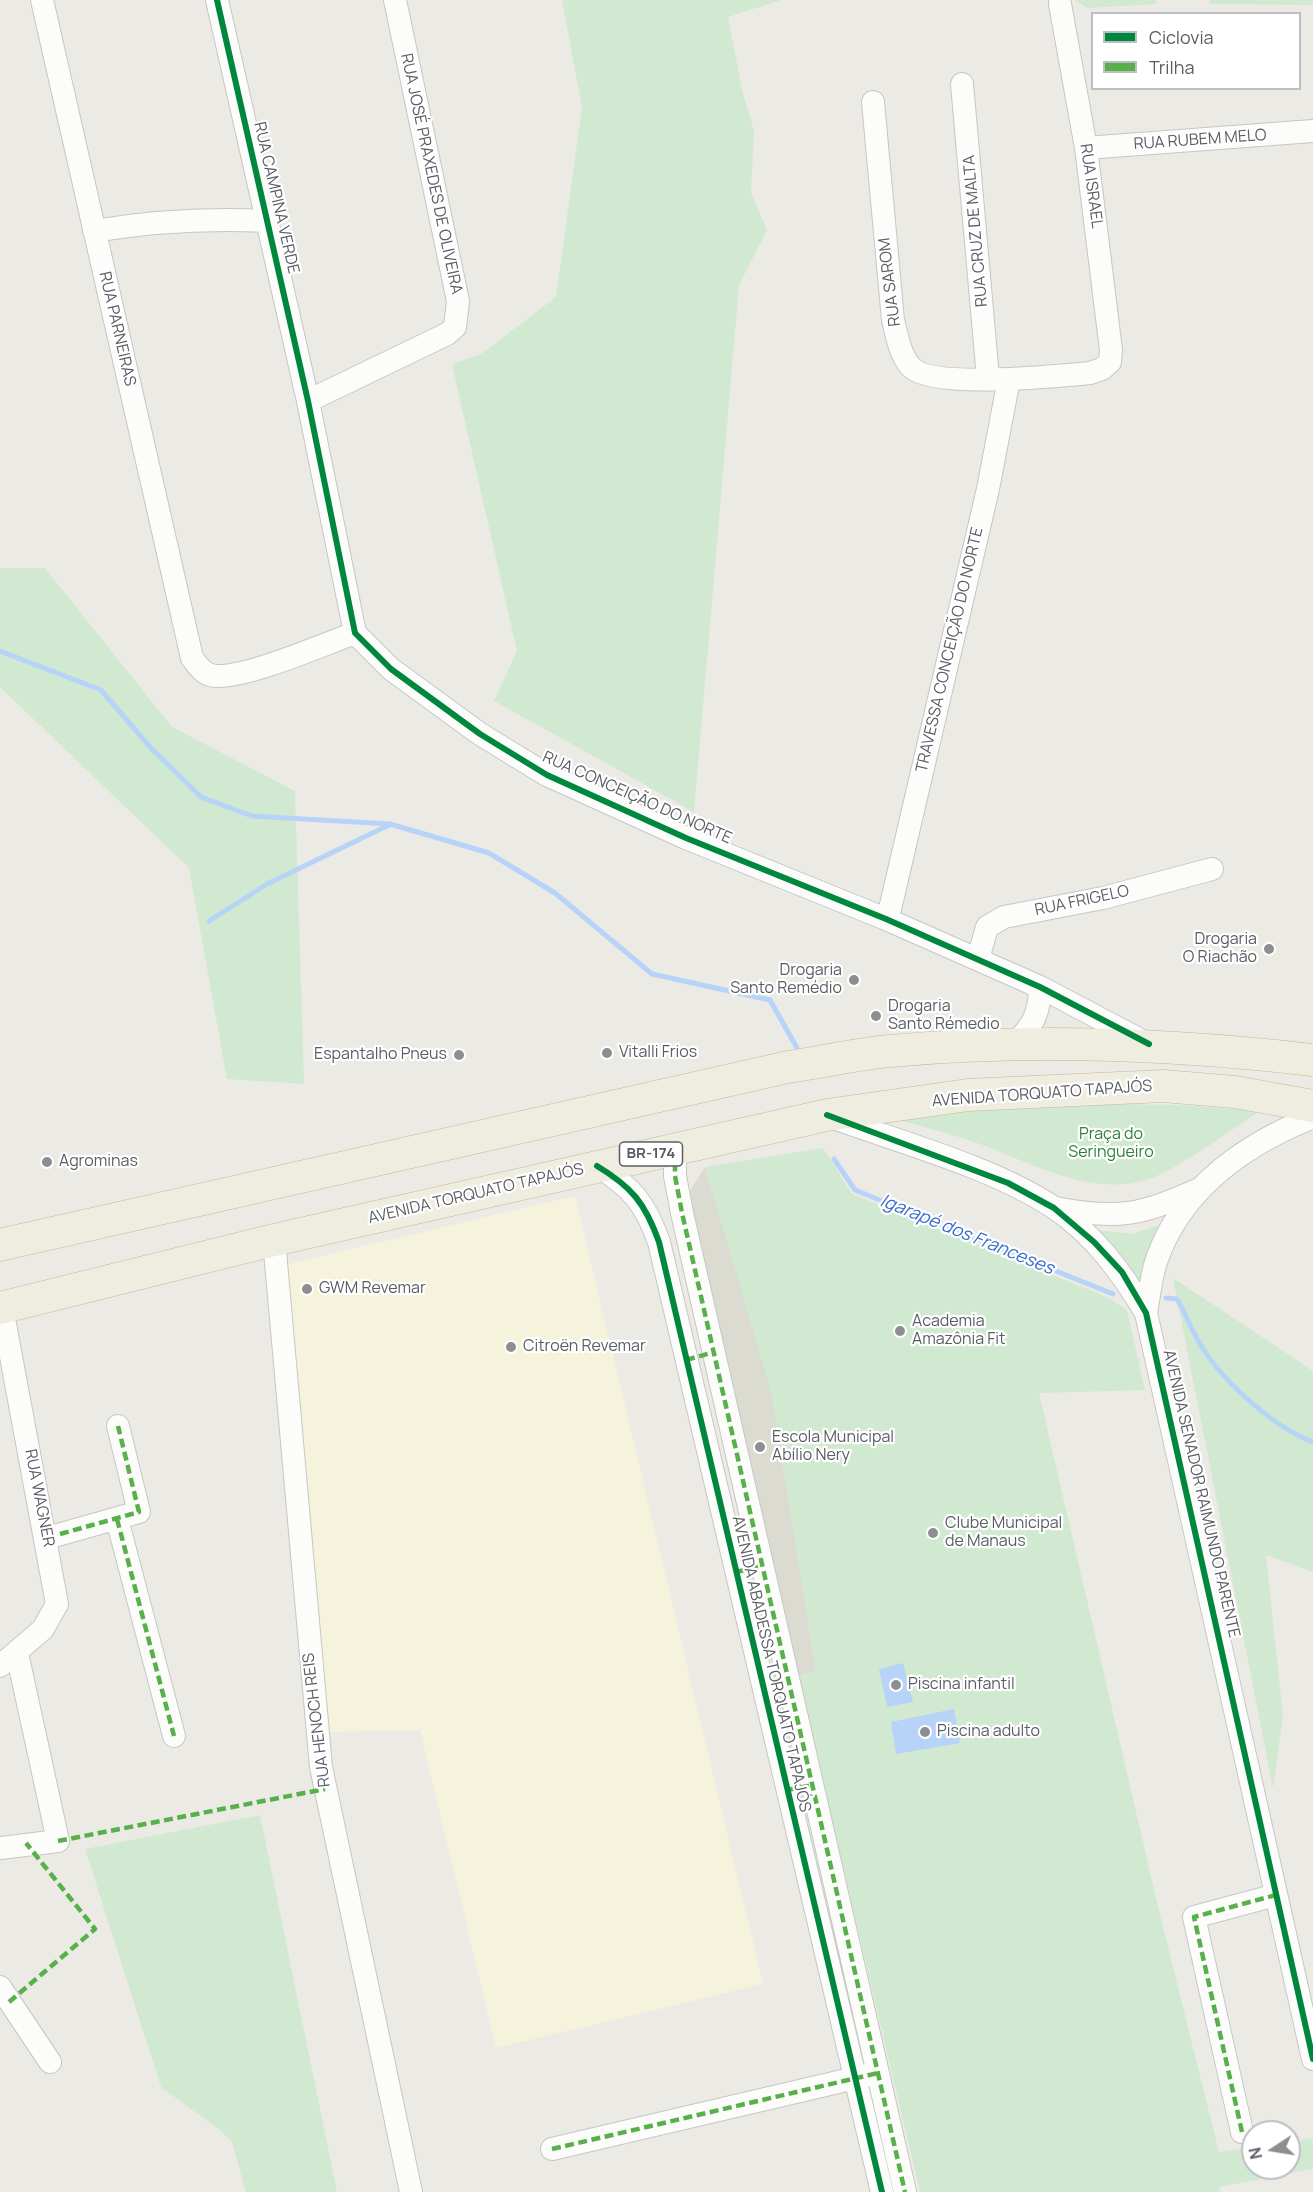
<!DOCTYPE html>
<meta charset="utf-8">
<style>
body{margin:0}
#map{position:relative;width:1313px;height:2192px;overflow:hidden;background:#ebeae4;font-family:Manrope,sans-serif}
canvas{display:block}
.legend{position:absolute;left:1091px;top:12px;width:210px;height:78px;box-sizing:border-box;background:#fff;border:2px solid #bdbec1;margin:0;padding:8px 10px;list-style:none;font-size:18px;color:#5a5d64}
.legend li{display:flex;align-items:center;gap:12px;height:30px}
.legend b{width:30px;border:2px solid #bdbec1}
.north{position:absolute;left:1241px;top:2120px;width:60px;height:60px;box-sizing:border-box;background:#fff;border:2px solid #bdbec1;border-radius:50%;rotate:258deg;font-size:16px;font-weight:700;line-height:24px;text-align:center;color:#5a5d64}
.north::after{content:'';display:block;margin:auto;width:21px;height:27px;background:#8d8e91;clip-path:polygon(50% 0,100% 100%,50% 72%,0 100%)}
</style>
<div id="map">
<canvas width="1313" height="2192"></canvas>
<ul class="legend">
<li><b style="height:8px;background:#00873e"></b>Ciclovia</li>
<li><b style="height:8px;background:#58b04a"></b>Trilha</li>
</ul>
<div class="north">N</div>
</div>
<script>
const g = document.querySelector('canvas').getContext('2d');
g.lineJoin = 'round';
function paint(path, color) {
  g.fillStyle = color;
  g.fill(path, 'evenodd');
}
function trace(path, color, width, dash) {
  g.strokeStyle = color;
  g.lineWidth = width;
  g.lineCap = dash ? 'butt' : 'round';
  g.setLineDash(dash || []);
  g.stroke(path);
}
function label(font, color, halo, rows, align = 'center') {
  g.font = font + ' Manrope,sans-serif';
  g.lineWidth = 4.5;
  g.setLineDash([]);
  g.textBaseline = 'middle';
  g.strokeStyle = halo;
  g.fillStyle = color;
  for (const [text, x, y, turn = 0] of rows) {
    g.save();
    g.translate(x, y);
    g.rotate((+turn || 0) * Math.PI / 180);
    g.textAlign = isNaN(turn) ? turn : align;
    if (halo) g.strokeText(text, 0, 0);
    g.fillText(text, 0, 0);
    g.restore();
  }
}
const commercial = new Path2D(`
 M575,1196L763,1984L496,2048L420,1730L327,1732L284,1265Z`);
const education = new Path2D(`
 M705,1167L756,1333L772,1395L816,1671L798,1676L679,1207Z`);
const green = new Path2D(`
 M562,0H781L728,17L742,90L754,131L751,193L767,230L739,285L694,812L494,701L517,651L452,364L481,354L556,297L582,108Z
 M1075,0H1156L1157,4L1088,8Z
 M1209,0H1313V5L1210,4Z
 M0,568H45L172,727L295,791L304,1084L227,1079L189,868L0,687Z
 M1111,1104L1182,1105L1260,1111C1230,1130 1178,1170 1146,1180C1091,1197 1031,1163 980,1144C951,1134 921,1126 892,1118L979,1107Z
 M823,1148L852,1194L1107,1297L1127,1310L1145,1390L1039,1393L1158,1907L1219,2152L1253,2147V2168H1289V2142L1313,2138V2169L1219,2187L1220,2192H920L798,1676L816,1671L772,1395L705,1167Z
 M1159,1225L1142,1288L1123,1257L1098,1230L1132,1234Z
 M1173,1278L1313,1371V1572L1266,1555L1283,1716L1273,1788Z
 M260,1815L337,2192H246L232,2142L221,2131L161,2087L85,1849Z`);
const water = new Path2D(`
 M903,1663L913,1702L887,1707L879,1669Z
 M954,1709L960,1743L896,1754L891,1722Z`);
const stream = new Path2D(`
 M0,651L101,690L150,747L201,797L252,816L390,824L489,853L555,893L652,974L770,1000L797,1048
 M209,921L267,884L389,825
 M834,1159L855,1190L1113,1294
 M1166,1298L1177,1299C1187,1316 1194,1337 1206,1353C1227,1385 1277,1429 1313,1442`);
const minor = new Path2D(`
 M42,0L192,658C199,667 204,676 217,676C249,677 322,645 355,633
 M217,0L308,401L355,633L391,669L480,734L547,775L686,838L886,919L1040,987L1148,1044
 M962,84L988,378
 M873,102L893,320C897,336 900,355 911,367C932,389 1056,376 1090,373L1102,369L1110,362L1111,350L1086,148L1060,4
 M1086,148L1313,131
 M94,231C154,221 206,218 267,221
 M308,401L447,334L455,327L458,301L395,0
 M886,919L890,909L988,489L1009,379
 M978,959L987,927L1004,917L1103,898L1212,869
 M1012,1045C1032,1029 1040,1013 1040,987
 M828,1116C899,1142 990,1166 1053,1207C1094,1234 1122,1273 1146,1313L1313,2059
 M675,1149V1176L682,1213L905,2192
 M597,1166C632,1187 645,1203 659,1242L882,2192
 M1055,1208C1118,1220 1140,1215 1197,1190
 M274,1240L321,1767L411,2192
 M1146,1313C1149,1296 1151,1276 1157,1259C1182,1188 1246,1144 1313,1117
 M117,1519L174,1736
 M47,1538L139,1512L118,1426
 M0,1666L43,1629L57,1604L2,1308
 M0,1848L58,1841L17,1653
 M0,1987L50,2062
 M1242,2132L1194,1917L1276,1895
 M552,2149L868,2075`);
const highway = new Path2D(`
 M0,1245L788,1067C822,1062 856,1054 891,1051C1032,1038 1173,1044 1313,1060
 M0,1308L274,1240L827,1115L968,1095L1163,1086L1235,1092L1313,1106`);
const quiet = new Path2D(`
 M675,1149V1176L682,1213L905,2192
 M686,1360L714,1352
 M117,1519L174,1736
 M60,1534L139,1512L118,1426
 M736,1572L762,1566
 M787,1790L812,1785
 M58,1841L325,1789
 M9,2002L95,1929L26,1843
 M1242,2132L1194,1917L1276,1895
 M552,2149L878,2073`);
const cycleway = new Path2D(`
 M217,0L308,401L355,633L391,669L480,734L547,775L686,838L886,919L1040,987L1149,1044
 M827,1115L1008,1183L1054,1208L1094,1242L1122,1272L1146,1313L1313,2059
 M597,1166C632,1187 645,1203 659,1242L882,2192`);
const markers = [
 [1269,949,6,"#8d8e91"],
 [854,980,6,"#8d8e91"],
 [876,1016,6,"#8d8e91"],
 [607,1053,6,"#8d8e91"],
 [459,1055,6,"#8d8e91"],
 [47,1162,6,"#8d8e91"],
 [307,1289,6,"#8d8e91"],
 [900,1331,6,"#8d8e91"],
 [511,1347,6,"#8d8e91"],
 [760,1447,6,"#8d8e91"],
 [933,1533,6,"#8d8e91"],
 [896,1685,6,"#8d8e91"],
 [925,1732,6,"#8d8e91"]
];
const shields = [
 [651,1154,63]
];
const shieldNames = [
 ["BR-174",651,1154]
];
const streetNames = [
 ["RUA RUBEM MELO",1200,140,-4],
 ["RUA JOSÉ PRAXEDES DE OLIVEIRA",431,174,78],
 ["RUA ISRAEL",1091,186,82],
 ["RUA CAMPINA VERDE",276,198,77],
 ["RUA CRUZ DE MALTA",976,231,-95],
 ["RUA SAROM",890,282,-97],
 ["RUA PARNEIRAS",117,329,77],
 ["TRAVESSA CONCEIÇÃO DO NORTE",950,650,-77],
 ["RUA CONCEIÇÃO DO NORTE",637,798,24],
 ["RUA FRIGELO",1082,901,-12],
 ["AVENIDA TORQUATO TAPAJÓS",1042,1094,-4],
 ["AVENIDA TORQUATO TAPAJÓS",476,1194,-13],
 ["AVENIDA SENADOR RAIMUNDO PARENTE",1201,1494,77],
 ["RUA WAGNER",39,1498,79],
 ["AVENIDA ABADESSA TORQUATO TAPAJÓS",771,1664,77],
 ["RUA HENOCH REIS",317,1720,-97]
];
const poiNames = [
 ["Drogaria",1257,940,"right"],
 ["O Riachão",1257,958,"right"],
 ["Drogaria",842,971,"right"],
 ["Santo Remédio",842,989,"right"],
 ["Drogaria",888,1007],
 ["Santo Rémedio",888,1025],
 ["Vitalli Frios",619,1053],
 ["Espantalho Pneus",447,1055,"right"],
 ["Agrominas",59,1162],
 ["GWM Revemar",319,1289],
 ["Academia",912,1322],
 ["Amazônia Fit",912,1340],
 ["Citroën Revemar",523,1347],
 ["Escola Municipal",772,1438],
 ["Abílio Nery",772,1456],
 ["Clube Municipal",945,1524],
 ["de Manaus",945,1542],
 ["Piscina infantil",908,1685],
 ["Piscina adulto",937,1732]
];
const parkNames = [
 ["Praça do",1111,1135],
 ["Seringueiro",1111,1153]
];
const waterNames = [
 ["Igarapé dos Franceses",967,1235,22]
];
paint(commercial, '#f6f3dc');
paint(education, '#dcdbd2');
paint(green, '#d1e9d1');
paint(water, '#b7d3f7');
trace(stream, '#b7d3f7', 5);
trace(minor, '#c7c6c6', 24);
trace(highway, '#c3ba92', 33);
trace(minor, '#fcfcfb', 22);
trace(highway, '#eeede0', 32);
trace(quiet, '#58b04a', 4.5, [9, 4.5]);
trace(cycleway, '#00873e', 6);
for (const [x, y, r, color] of markers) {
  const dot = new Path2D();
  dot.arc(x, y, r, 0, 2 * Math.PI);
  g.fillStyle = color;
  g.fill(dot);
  trace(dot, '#fff', 2);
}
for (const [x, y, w] of shields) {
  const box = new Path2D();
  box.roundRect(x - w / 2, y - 12, w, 24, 4.5);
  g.fillStyle = '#fff';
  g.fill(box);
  trace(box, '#5a5d64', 1.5);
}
label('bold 15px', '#5a5d64', null, shieldNames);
label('16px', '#5a5d64', '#fff', streetNames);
label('16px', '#5a5d64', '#fff', poiNames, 'left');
label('16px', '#2c823c', '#fff', parkNames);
label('italic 18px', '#396ccd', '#fff', waterNames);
</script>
